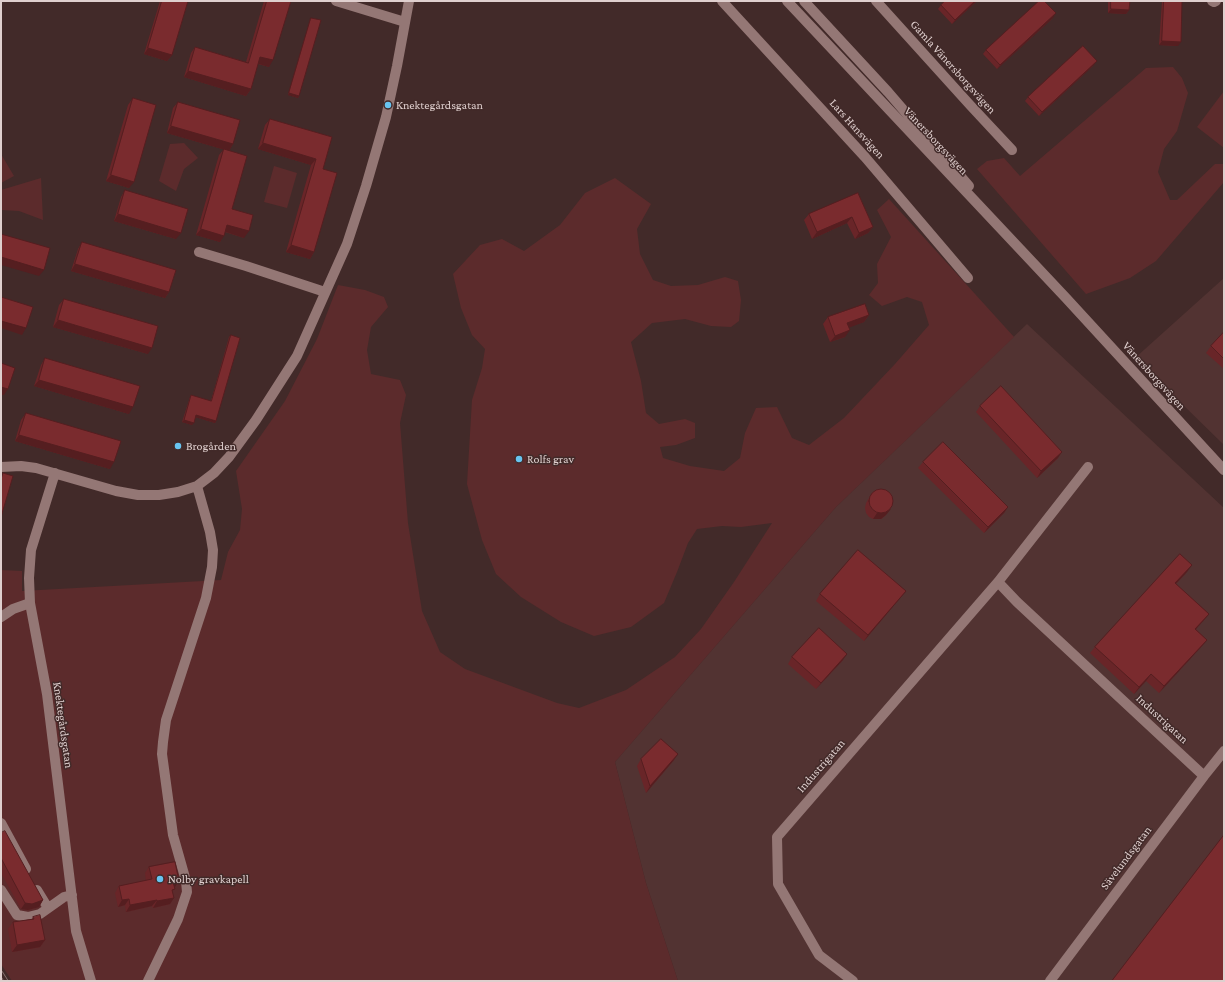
<!DOCTYPE html>
<meta charset="utf-8">
<style>
body{margin:0}
#map{position:relative;width:1225px;height:982px;overflow:hidden;background:#422a29;font-family:"Crimson Pro",serif}
canvas{display:block}
.frame{position:absolute;inset:0;border:2px solid #dfcfce;pointer-events:none}
</style>
<div id="map">
<canvas width="1225" height="982"></canvas>
<div class="frame"></div>
</div>
<script>
const g = document.querySelector('canvas').getContext('2d');
g.lineJoin = 'round';
function paint(path, color) {
  g.fillStyle = color;
  g.fill(path, 'evenodd');
}
function trace(path, color, width, dash) {
  g.strokeStyle = color;
  g.lineWidth = width;
  g.lineCap = dash ? 'butt' : 'round';
  g.setLineDash(dash || []);
  g.stroke(path);
}
function label(font, color, halo, rows, align = 'center') {
  g.font = font + ' "Crimson Pro",serif';
  g.lineWidth = 3;
  g.setLineDash([]);
  g.textBaseline = 'middle';
  g.strokeStyle = halo;
  g.fillStyle = color;
  for (const [text, x, y, turn = 0] of rows) {
    g.save();
    g.translate(x, y);
    g.rotate((+turn || 0) * Math.PI / 180);
    g.textAlign = isNaN(turn) ? turn : align;
    if (halo) g.strokeText(text, 0, 0);
    g.fillText(text, 0, 0);
    g.restore();
  }
}
const built = new Path2D(`
 M1224,278V445L1135,358Z
 M1027,324L1224,508V981H678L646,883L615,762L836,507Z`);
const green = new Path2D(`
 M1173,67L1182,78L1188,93L1177,131L1164,149L1158,172L1170,200H1177L1215,164H1224V182L1156,261L1130,278L1086,294L977,169L987,161L1004,158L1020,176L1146,68Z
 M1224,91V148L1197,127Z
 M184,143L198,158L184,169L176,191L159,181L170,144Z
 M1,154L14,176L1,183Z
 M274,166L297,173L287,208L264,202Z
 M41,178L43,220L19,211L1,210V190Z
 M615,178L651,204L637,229L640,254L653,280L671,286L698,285L725,277L738,281L741,300L739,321L731,327L711,326L685,319L652,323L631,342L641,381L646,413L659,424L685,419L695,423V438L676,445L660,447L663,458L690,466L724,471L740,458L745,433L756,408L777,407L792,438L809,445L844,418L895,364L929,325L922,302L907,297L882,306L869,295L878,283L877,264L891,237L877,210L889,199L1014,337L836,507L615,762L646,883L678,981H12L1,964V570L22,571V591L221,580L228,552L240,530L242,509L236,471L285,401L317,339L338,285L365,290L384,297L388,307L371,327L367,350L371,374L400,380L406,395L400,423L408,523L422,611L440,652L465,669L557,703L579,708L626,690L675,657L701,629L734,582L772,523L741,527L722,526L697,529L688,543L677,572L664,603L631,627L594,636L561,622L521,597L496,574L482,540L467,484L472,400L482,368L485,349L472,335L461,308L453,274L480,245L502,239L524,251L560,225L585,193Z`);
const minor = new Path2D(`
 M336,1L405,22
 M722,1L865,157L968,278
 M876,1L970,105L1012,150
 M1212,1L1214,2L1216,1
 M199,252L246,266L325,292
 M1,467L21,466L36,468L116,491L138,495H159L178,492L197,486L214,473L229,457L256,420L297,356L347,244L366,186L386,117L397,66L409,1
 M55,473L31,550L29,578L30,603L47,694L76,931L91,981
 M998,582L1017,602L1204,776
 M1,617L13,609L30,603
 M1,823L26,869
 M1,890L17,915L28,917L40,914L64,897L72,895
 M37,890L48,908
 M148,981L178,919L187,892L186,881L173,835L162,754L163,742L166,720L206,598L212,567L213,550L210,532L197,486
 M853,981L819,955L778,884L777,837L998,582L1088,467
 M1050,981L1204,776L1224,751`);
const secondary = new Path2D(`
 M787,1L1066,298L1224,470
 M804,1L888,92L969,186`);
const rail = new Path2D(`
 M1,973L6,981`);
const wall = new Path2D(`
 M160,1H188L172,55L167,61L144,54Z
 M264,1H291L269,67L258,64L251,89L246,96L184,77L191,53L195,47L246,62Z
 M977,1L952,24L938,9L941,5Z
 M1108,1H1130L1129,10L1126,14L1108,13Z
 M1162,1H1182L1178,46L1159,45Z
 M311,18L299,96L298,98L288,95L310,20Z
 M1053,18L997,69L983,54L986,50Z
 M1094,65L1039,116L1025,101L1028,97Z
 M133,98L129,188L106,181L128,105Z
 M178,102L233,144L229,151L167,133L173,108Z
 M270,119L332,137L323,169L314,252L310,259L286,252L311,165L258,149L265,125Z
 M224,149L232,209L244,238L225,232L220,242L196,235L219,155Z
 M125,190L176,239L114,221L121,197Z
 M858,193L873,227L868,233L855,239L847,223L812,239L804,220L809,214Z
 M82,242L169,292L165,298L71,271L78,249Z
 M64,299L148,354L53,327L59,305Z
 M869,315L864,322L849,327L845,337L830,342L823,324L828,317Z
 M1224,332V369L1206,353L1211,346Z
 M231,335L216,421L215,423L195,417L192,425L182,422L190,397L191,395L211,401L229,337Z
 M45,358L129,414L34,386L41,365Z
 M980,406L1058,458L1037,478L976,412Z
 M26,413L110,469L15,441L21,420Z
 M923,462L1008,507L1004,513L984,533L918,468Z
 M872,493L886,515L881,519H873L869,517L866,513L865,508L866,503Z
 M1187,572L1176,584L1209,614L1204,620L1196,629L1207,640L1202,646L1159,693L1146,681L1134,694L1090,653L1095,647Z
 M906,591L901,597L864,641L816,601L820,594Z
 M792,657L843,660L816,689L788,664Z
 M641,759L674,760L646,793L637,766Z
 M1,833L43,900L39,907L28,910L21,909L1,873Z
 M149,867L179,881L174,887L170,904L153,908L152,906L126,912L125,905L118,907L115,893L119,886L146,881L145,873Z
 M33,917L45,940L40,947L12,952L8,929L13,922L32,919Z`);
const shadedWall = new Path2D(`
 M975,1H977L952,24L955,20Z
 M1111,9L1129,10L1126,14L1108,13Z
 M1056,13L1053,18L997,69L1000,65Z
 M1162,41L1181,42L1178,46L1159,45Z
 M148,48L172,55L167,61L144,54Z
 M260,57L273,60L269,67L256,63Z
 M1097,61L1094,65L1039,116L1042,112Z
 M188,71L251,89L246,96L184,77Z
 M289,93L299,96L298,98L288,95Z
 M171,126L233,144L229,151L167,133Z
 M263,143L316,159L311,165L258,149Z
 M111,175L134,182L129,188L106,181Z
 M118,214L181,233L176,239L114,221Z
 M852,217L847,223L812,239L817,232Z
 M227,225L249,231L244,238L223,231Z
 M873,227L868,233L855,239L859,233Z
 M201,229L224,236L220,242L196,235Z
 M291,245L314,252L310,259L286,252Z
 M1,257L44,270L39,276L1,265Z
 M75,264L169,292L165,298L71,271Z
 M869,315L864,322L843,330L847,323Z
 M58,320L152,348L148,354L53,327Z
 M1,321L26,328L22,335L1,328Z
 M850,330L845,337L830,342L835,336Z
 M39,380L133,407L129,414L34,386Z
 M1,387L8,389L4,395H1Z
 M196,415L216,421L215,423L195,417Z
 M184,420L194,423L192,425L182,422Z
 M19,435L114,462L110,469L15,441Z
 M1062,452L1058,458L1037,478L1041,471Z
 M1008,507L1004,513L984,533L988,527Z
 M891,509L886,515L881,519H873L877,513Z
 M1192,565L1187,572L1171,589L1175,583Z
 M906,591L901,597L864,641L868,635Z
 M1209,614L1204,620L1191,635L1195,629Z
 M1207,640L1202,646L1159,693L1164,686Z
 M847,654L843,660L816,689L821,683Z
 M1151,674L1146,681L1134,694L1139,687Z
 M678,754L674,760L646,793L650,786Z
 M179,881L175,887L169,888L173,882Z
 M174,898L170,904L153,908L157,901Z
 M129,899L125,905L118,907L122,900Z
 M43,900L39,907L28,910L21,909L25,903Z
 M157,900L152,906L126,912L130,905Z
 M45,940L40,947L12,952L17,945Z`);
const building = new Path2D(`
 M162,1H188L172,55L148,48Z
 M267,1H291L273,60L260,57L251,89L188,71L195,47L248,63Z
 M945,1H975L955,20L941,5Z
 M1039,1H1044L1056,13L1000,65L986,50Z
 M1111,1H1130L1129,10L1111,9Z
 M1164,1H1182L1181,42L1162,41Z
 M311,18L321,20L299,96L289,93Z
 M1083,46L1097,61L1042,112L1028,97Z
 M133,98L156,105L134,182L111,175Z
 M178,102L240,120L233,144L171,126Z
 M270,119L332,137L323,169L337,173L314,252L291,245L316,159L263,143Z
 M224,149L247,156L232,209L253,215L249,231L227,225L224,236L201,229Z
 M125,190L188,209L181,233L118,214Z
 M858,193L873,227L859,233L852,217L817,232L809,214Z
 M1,234L50,248L44,270L1,257Z
 M82,242L176,270L169,292L75,264Z
 M1,297L33,307L26,328L1,321Z
 M64,299L158,326L152,348L58,320Z
 M865,304L869,315L847,323L850,330L835,336L828,317Z
 M1224,332V359L1211,346Z
 M231,335L240,338L216,421L196,415L194,423L184,420L191,395L211,401Z
 M45,358L140,386L133,407L39,380Z
 M1,363L15,368L8,389L1,387Z
 M1001,386L1062,452L1041,471L980,406Z
 M26,413L121,441L114,462L19,435Z
 M943,442L1008,507L988,527L923,462Z
 M3,473L13,476L1,517V480Z
 M869 501a12 12 0 1 1 24 0a12 12 0 1 1-24 0Z
 M858,550L906,591L868,635L820,594Z
 M1180,554L1192,565L1175,583L1209,614L1195,629L1207,640L1164,686L1151,674L1139,687L1095,647Z
 M819,628L847,654L821,683L792,657Z
 M661,739L678,754L650,786L641,759Z
 M5,831L43,900L32,904L25,903L1,858V833Z
 M1224,835V981H1112Z
 M175,862L179,881L173,882L175,889L172,890L174,898L157,901V900L130,905L129,899L122,900L119,886L152,879L149,867Z
 M40,915L45,940L17,945L13,922L34,919L33,917Z`);
const markers = [
 [388,105,4,"#68c4f0"],
 [178,446,4,"#68c4f0"],
 [519,459,4,"#68c4f0"],
 [160,879,4,"#68c4f0"]
];
const streetNames = [
 ["Gamla Vänersborgsvägen",953,67,48],
 ["Lars Hansvägen",857,129,48],
 ["Vänersborgsvägen",936,141,47],
 ["Vänersborgsvägen",1154,376,48],
 ["Industrigatan",1162,719,43],
 ["Knektegårdsgatan",63,725,82],
 ["Industrigatan",821,766,-49],
 ["Sävelundsgatan",1126,858,-53]
];
const poiNames = [
 ["Knektegårdsgatan",396,105],
 ["Brogården",186,446],
 ["Rolfs grav",527,459],
 ["Nolby gravkapell",168,879]
];
paint(built, '#523332');
paint(green, '#5c2b2c');
trace(minor, '#947775', 10);
trace(secondary, '#947775', 10);
trace(rail, '#8f7b7a', 4.5);
trace(rail, '#422a29', 3, [9]);
paint(wall, '#692528');
paint(shadedWall, '#551e20');
paint(building, '#7a2b2e');
trace(building, '#551e20', 1);
for (const [x, y, r, color] of markers) {
  const dot = new Path2D();
  dot.arc(x, y, r, 0, 2 * Math.PI);
  g.fillStyle = color;
  g.fill(dot);
  trace(dot, '#422a29', 1.5);
}
label('12px', '#dfcfce', '#422a29', streetNames);
label('12px', '#dfcfce', '#422a29', poiNames, 'left');
</script>
